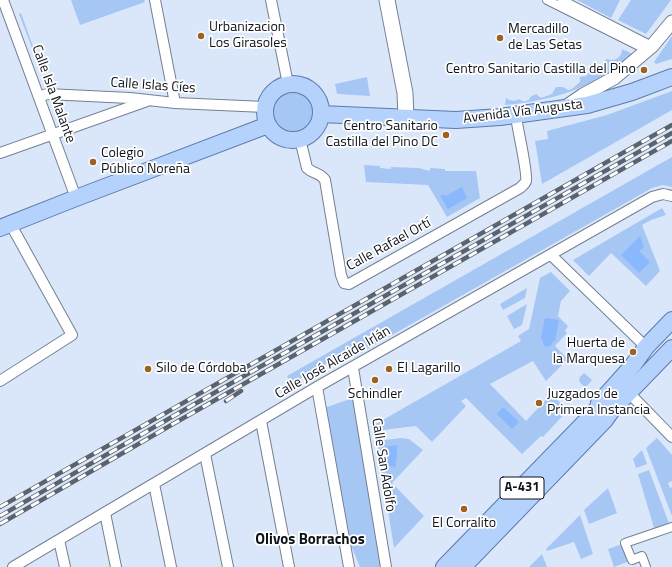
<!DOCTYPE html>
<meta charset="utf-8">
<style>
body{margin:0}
canvas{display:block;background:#dae7fa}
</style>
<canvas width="672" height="567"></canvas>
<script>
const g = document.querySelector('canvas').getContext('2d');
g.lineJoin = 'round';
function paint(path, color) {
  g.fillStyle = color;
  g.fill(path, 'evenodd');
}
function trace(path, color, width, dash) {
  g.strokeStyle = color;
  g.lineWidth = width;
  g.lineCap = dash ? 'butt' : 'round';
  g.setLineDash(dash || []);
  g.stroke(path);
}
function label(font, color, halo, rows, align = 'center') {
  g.font = font + ' "Titillium Web",sans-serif';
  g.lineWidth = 3.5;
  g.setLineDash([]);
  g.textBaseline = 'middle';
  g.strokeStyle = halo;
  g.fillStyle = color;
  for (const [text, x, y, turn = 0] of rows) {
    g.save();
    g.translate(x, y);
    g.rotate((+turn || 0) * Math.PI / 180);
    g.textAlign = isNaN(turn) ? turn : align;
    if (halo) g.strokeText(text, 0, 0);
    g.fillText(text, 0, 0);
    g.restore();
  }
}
const green = new Path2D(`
 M71,0H144L145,2L80,25Z
 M577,0H620L611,18Z
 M631,0H671L646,34L618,20Z
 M21,13L35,52L34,53L19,14Z
 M672,36V59L656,64L654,62Z
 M622,49L635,55C592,87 558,100 505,105L506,98C510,101 515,102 519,99C522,102 525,102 529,100L530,97L536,94L541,98L552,94L556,87H563L568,90L572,89L580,82V77L586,76L588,74V69H593L598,72L604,70L606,65L605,60L607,59C614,62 622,58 622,49Z
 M367,77L370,96L337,94L335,84Z
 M672,91V110L542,184L535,141L548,139L547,131L607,115Z
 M273 112a20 20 0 1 1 40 0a20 20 0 1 1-40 0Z
 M672,157V187L663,185L652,188L346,361L342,355L291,384L287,376Z
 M364,165L380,166V168L391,169V167L419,168L430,171V168L445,169V171H476L480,198L447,217L428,185L366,182Z
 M662,208L666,215L651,220L642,225L660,271L646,286L611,253L589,276L573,260Z
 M551,272L570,291L561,301L558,316L568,326L565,331L567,333L555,346L568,359L546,381L533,361L490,384L526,421L551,394L568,410L543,437L541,436L522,454L466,398L461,401L466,406L432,442L416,426L375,431L374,425L521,341L518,336L529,329L540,278Z
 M527,288L525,298L503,310L500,304Z
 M527,304L522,325L514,329L507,316Z
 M584,373L592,380L585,388L579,381L580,377Z
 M353,398L381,567H360L345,531L324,408Z
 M401,438L409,439L423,450L392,483L424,516L394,548L377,441ZM385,447L397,452L396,462L388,465Z
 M657,438L672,455V481L668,483L670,488L672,487V516L646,448Z
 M642,450L647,464L636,468L633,459Z
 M649,470L670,526L655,531L638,474Z
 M608,488L617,513L589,524L584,510Z
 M580,515L593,554L581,559L574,542L547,551L546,549Z
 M625,543L632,560L614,567L608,549Z
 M542,554L547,567H529Z`);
const water = new Path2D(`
 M462,187L467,198L448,209L440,196L445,194L446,196Z
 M640,236L644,247L639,251L650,262L639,273L621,255Z
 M545,318L559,320L555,341H553C552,346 549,348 544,346L542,339L541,338Z
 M503,407L519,422L512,429L497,414Z
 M397,445V457L395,468L388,465L385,447Z`);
const pedestrian = new Path2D(`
 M547,0L647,50
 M562,0L652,46
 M646,567L642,556L632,560L625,543L672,527`);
const minor = new Path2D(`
 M3,0L76,198
 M155,0L175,103
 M271,0L288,84
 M39,97L47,94L130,98L175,103L265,107
 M300,139L307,168C313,174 320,172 325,180L341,275L344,283L349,284L520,188C522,186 525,184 526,181C528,173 517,127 516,116
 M0,153L147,101
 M551,255L646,347
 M353,368L386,567
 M0,381L72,335L11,225
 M317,387L349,567
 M633,397L672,437
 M261,421L289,567
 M205,454L228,567
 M154,484L171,567
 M105,513L116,567
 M59,540L65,567
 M13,567L317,387L652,197L663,194L672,196`);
const tertiary = new Path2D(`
 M564,108L583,95L614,78L652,46L672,22`);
const secondary = new Path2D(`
 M387,0L405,93L406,118`);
const primary = new Path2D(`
 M265 112a28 28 0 1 1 56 0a28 28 0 1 1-56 0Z
 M321,114L456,120L500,117L587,105L632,92L672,77
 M0,228L76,198L268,125
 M444,567L585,422L598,408L599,403L633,365L646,347L672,320
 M463,567L605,420L612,410L672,348`);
const rail = new Path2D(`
 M226,401L241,391
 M0,507L672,125
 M0,516L170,418L672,133
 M0,524L173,424L672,141`);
const markers = [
 [201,36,4,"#9c6221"],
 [500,38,4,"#9c6221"],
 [644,70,4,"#9c6221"],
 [446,135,4,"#9c6221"],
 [93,162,4,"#9c6221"],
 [633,352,4,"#9c6221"],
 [148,369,4,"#9c6221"],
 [389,369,4,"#9c6221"],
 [375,380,4,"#9c6221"],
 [539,403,4,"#9c6221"],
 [464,509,4,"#9c6221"]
];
const shields = [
 [522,488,44]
];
const shieldNames = [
 ["A-431",522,488]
];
const poiNames = [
 ["Urbanizacion",209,28],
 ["Los Girasoles",209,44],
 ["Mercadillo",508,30],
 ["de Las Setas",508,46],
 ["Centro Sanitario Castilla del Pino",636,70,"right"],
 ["Centro Sanitario",438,127,"right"],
 ["Castilla del Pino DC",438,143,"right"],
 ["Colegio",101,154],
 ["Público Noreña",101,170],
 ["Huerta de",625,344,"right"],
 ["la Marquesa",625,360,"right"],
 ["Silo de Córdoba",156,369],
 ["El Lagarillo",397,369],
 ["Schindler",375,395,"center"],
 ["Juzgados de",547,395],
 ["Primera Instancia",547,411],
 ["El Corralito",464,524,"center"]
];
const streetNames = [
 ["Calle Islas Cíes",153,86,4],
 ["Calle Isla Malante",53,94,70],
 ["Avenida Vía Augusta",523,112,-7],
 ["Calle Rafael Ortí",389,245,-29],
 ["Calle José Alcaide Irlán",333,363,-30],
 ["Calle San Adolfo",383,465,81]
];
const neighbourhoodNames = [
 ["Olivos Borrachos",310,540]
];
paint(green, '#a6c6f4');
paint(water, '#89b8fc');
trace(pedestrian, '#758091', 10);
trace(minor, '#758091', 12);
trace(tertiary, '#758091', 15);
trace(secondary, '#758091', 17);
trace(primary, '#5b7bab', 18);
trace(pedestrian, '#fff', 8);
trace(minor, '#fff', 10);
trace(tertiary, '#fff', 13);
trace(secondary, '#fff', 15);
trace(primary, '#b5d2fc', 16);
trace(rail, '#5b636e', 4.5);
trace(rail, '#fff', 3, [9]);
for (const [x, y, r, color] of markers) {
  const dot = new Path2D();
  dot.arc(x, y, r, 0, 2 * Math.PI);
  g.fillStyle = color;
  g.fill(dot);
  trace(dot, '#fff', 1.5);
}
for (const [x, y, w] of shields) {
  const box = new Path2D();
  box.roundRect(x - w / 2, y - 11, w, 22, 3);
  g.fillStyle = '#fff';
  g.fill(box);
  trace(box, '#0e1219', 1);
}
label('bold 13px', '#0e1219', null, shieldNames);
label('14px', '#0e1219', '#fff', poiNames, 'left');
label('14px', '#0e1219', '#fff', streetNames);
label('bold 15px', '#0e1219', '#fff', neighbourhoodNames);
</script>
